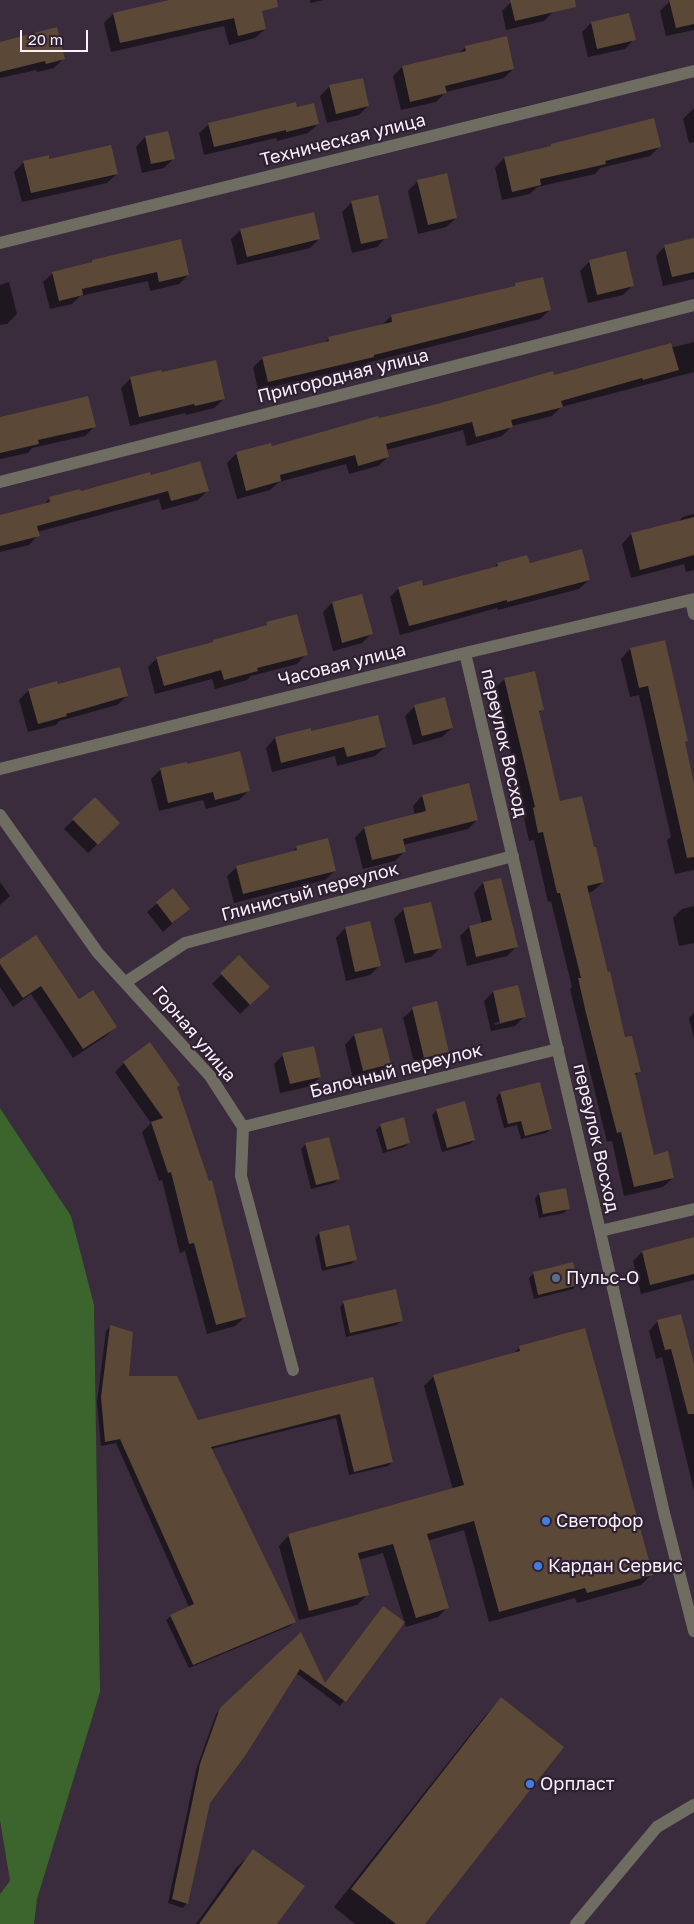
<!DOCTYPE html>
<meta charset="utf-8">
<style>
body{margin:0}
#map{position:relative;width:694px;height:1924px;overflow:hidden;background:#3a2b3d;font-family:"Golos Text",sans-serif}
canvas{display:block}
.scale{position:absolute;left:20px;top:30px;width:68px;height:22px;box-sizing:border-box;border:2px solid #f9f0fc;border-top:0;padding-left:6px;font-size:15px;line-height:18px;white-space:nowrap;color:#f9f0fc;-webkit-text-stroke:4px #2f2132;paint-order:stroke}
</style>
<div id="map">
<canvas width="694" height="1924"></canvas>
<div class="scale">20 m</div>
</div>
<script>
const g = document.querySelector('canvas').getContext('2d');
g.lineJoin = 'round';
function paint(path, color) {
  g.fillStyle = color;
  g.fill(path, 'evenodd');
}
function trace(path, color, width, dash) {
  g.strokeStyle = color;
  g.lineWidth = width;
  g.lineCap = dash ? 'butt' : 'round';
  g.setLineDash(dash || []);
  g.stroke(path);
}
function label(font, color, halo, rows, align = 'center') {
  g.font = font + ' "Golos Text",sans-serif';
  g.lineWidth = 4.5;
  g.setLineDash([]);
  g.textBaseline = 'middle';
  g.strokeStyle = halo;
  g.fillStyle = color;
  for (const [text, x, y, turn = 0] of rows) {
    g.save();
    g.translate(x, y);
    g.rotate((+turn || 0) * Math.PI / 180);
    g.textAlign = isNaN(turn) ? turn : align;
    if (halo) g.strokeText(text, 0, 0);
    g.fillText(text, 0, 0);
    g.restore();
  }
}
const green = new Path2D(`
 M0,1108L71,1216L94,1305L100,1692L37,1899L34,1924H0V1894L10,1881L0,1820Z`);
const shadow = new Path2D(`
 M174,0H258L265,29L255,38L229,45L224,26L111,52L104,23L113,14Z
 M310,0H323L310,3Z
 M518,0H551L553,12L544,21L506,30L502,11L511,2Z
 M675,0H694V30L666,36L660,11L670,1Z
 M591,23L634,39L625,49L588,57L582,32Z
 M0,43L63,59L54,68L37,72L36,70L0,78Z
 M466,47L513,69L504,78L446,92L436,102L401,110L393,76L402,67L458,54Z
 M330,86L368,106L359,115L327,123L320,96Z
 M296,108L318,124L308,133L277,141L276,138L204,155L199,133L209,124Z
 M693,109H694V142L689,143L683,119Z
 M167,132L174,158L164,168L142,173L136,147L145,137Z
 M552,145L659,147L650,156L600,168L595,174L537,187L530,194L502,200L495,168L504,158L549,148Z
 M48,160L117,174L107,183L22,202L14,172L24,162Z
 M418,181L456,218L446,227L418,234L408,191Z
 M352,202L386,237L377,247L352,253L342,212Z
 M241,230L319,239L310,248L237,265L231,239Z
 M694,239V279L663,286L656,256L665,246Z
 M92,261L188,275L179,284L150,291L148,281L80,296L72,304L50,309L43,282L53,273L89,264Z
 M590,261L632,286L623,295L588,303L580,271Z
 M9,282L17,314L7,324L0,325V285Z
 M516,284L550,310L540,319L367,363L364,366L258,390L253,367L263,358L323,344L329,338L382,325L391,316L512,288Z
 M694,342V372L561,407L552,416L512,426L502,436L467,446L463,430L386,450L388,457L378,466L349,474L346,464L279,482L270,490L237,499L227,463L237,453L271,448Z
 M130,379L224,399L214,408L186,415L185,413L130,426L121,388Z
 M0,418L94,427L85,436L32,448L28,453L0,459Z
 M150,476L207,491L198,500L162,510L159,499L37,532L38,535L29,545L0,552V516L43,505L50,498Z
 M694,514V570L686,572L684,564L631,578L622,544L631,534L678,522L683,517Z
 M497,564L529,565L589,580L579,589L498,610L497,608L400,635L390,597L399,588H422L493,569Z
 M361,595L371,634L362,643L333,651L323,612L332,603Z
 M267,624L306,654L297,664L251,676L247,680L215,689L212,679L155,694L148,667L157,658L210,644L213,641L263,627Z
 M630,649L686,741L684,744L694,789V870L675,874L667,840L671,837L639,695L630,697L621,659Z
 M505,679L543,709L538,714L559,803L603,882L593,891L588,893L625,1039L639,1071L635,1076L653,1156L673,1178L663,1187L624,1196L612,1141L607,1142L570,989L572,987L551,901L548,902L534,840L529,841L524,818L526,816L495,688Z
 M57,685L127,696L117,705L59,721L56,725L28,732L19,700L29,690Z
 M415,706L452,728L442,737L413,745L405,716Z
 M311,733L385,747L375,756L337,766L335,756L272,772L266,748L275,738Z
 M186,763V766L248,791L239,800L206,809L203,800L159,811L151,779L160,770Z
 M422,796L477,820L468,829L403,845L405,851L395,861L363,869L355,838L364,828L415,815L413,806Z
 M95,798L119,823L88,853L64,829Z
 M296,848L335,871L325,880L234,903L227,876L237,867L291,853Z
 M0,882L10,896L0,905Z
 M483,883L516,947L507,956L467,966L460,936L469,927L482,924L474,893Z
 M173,890L188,909L163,932L147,912Z
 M694,906V943L679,946L673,918L682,909Z
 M404,909L441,947L431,957L405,963L394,919Z
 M369,922L380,965L370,975L346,981L336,938L345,928Z
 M239,957L268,987L240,1014L212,984Z
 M0,961L78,1001L116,1026L106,1036L73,1058L31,994L13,1007L0,987Z
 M493,992L525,1016L515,1026L491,1031L484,1001ZM515,1018V1020L495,1025L494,1023Z
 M413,1009L448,1051L439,1061L415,1066L403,1018Z
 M694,1013V1038L689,1018Z
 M354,1035L389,1064L380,1073L353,1079L345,1045Z
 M283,1055L320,1077L311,1086L280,1093L274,1064Z
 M124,1063L175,1088L245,1317L235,1326L207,1334L185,1251L180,1253L162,1180L159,1181L142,1132L151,1123L115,1072Z
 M500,1093L551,1129L546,1133L521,1139L517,1125L504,1128L496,1098Z
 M437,1110L474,1140L470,1144L442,1152L432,1115Z
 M381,1125L409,1143L404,1147L383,1153L376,1130Z
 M306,1144L338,1179L334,1183L311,1189L301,1149Z
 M539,1194L568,1208L564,1213L539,1218L535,1198Z
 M319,1233L355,1260L351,1264L322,1271L315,1238Z
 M694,1239V1280L641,1294L633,1261L642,1252Z
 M533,1274L577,1284L573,1289L534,1299L529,1278Z
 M344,1302L401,1321L397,1325L346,1337L340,1307Z
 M658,1321L692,1363H694V1491L662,1357L656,1359L649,1331Z
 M110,1327L128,1377L197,1422L372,1379L392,1462L388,1466L349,1475L336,1418L211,1449L294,1622L290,1626L189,1668L166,1620L171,1616L189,1607L116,1443L101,1446L97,1402L106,1331Z
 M519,1348L651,1575L641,1585L577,1603L575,1598L489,1622L464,1530L427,1541L448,1607L438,1617L406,1627L383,1553L358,1560L367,1595L357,1605L299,1620L279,1546L288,1536L453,1490L424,1386L434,1376L512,1355Z
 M383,1607L403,1623L340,1706L296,1673L208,1803L187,1903L183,1908L168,1903L196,1770L216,1714L301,1635L325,1684Z
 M501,1699L424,1924H355L334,1907L484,1717Z
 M254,1851L276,1924H196L236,1868Z`);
const building = new Path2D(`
 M169,0H277L278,7L262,11L266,29L238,36L234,18L120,43L113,13Z
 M510,0H575L576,7L515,21Z
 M669,0H694V24L676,28Z
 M629,13L636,40L597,49L591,22Z
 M57,27L65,59L46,64L45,61L0,72V42Z
 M507,36L514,69L445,86L447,93L410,102L402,66L466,51L465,46Z
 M363,78L369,106L336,114L329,85Z
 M296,102L297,107L314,103L319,124L286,132V130L214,147L208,123Z
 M654,118L661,147L605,161L606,164L540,179L541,185L512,192L504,157L551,146V144Z
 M168,131L175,159L151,164L145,136Z
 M111,145L118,174L31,193L23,161L49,155V159Z
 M447,173L457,218L428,225L417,180Z
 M378,195L388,238L361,244L351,201Z
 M314,212L320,239L247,257L240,229Z
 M694,238V272L672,277L664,245Z
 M181,239L189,275L159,282L157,272L82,289L83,295L59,301L52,272L92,262V260Z
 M626,251L634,286L597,295L589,260Z
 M543,277L551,310L374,355V357L268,382L262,357L329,341L328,337L392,322L391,315L515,286V283Z
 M671,343L679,370L643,380L642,378L561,401L563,407L511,420L513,427L476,437L472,422L386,444L389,457L358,466L355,455L280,475L281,481L246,491L236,452L271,443L272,446L378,416L379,418L437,404L553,371L554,375Z
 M216,360L225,399L195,406L194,404L139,417L130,377L161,370L162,372Z
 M88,396L96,427L38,440L39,444L0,453V417Z
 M200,461L209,491L171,501L168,491L37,526L40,536L0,546V515L50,502L49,497L80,489L81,491L150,472L151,475Z
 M694,517V555L640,570L631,533Z
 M582,549L590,580L507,602V600L409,626L398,587L422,580L423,586L498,566L497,563L527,555L530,563Z
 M362,594L373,634L342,643L332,602Z
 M297,614L308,655L257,668L258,671L224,680L221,670L164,686L156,657L213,642V640L267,625L266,622Z
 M665,640L688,741L685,742L694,783V857L687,858L648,686L639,688L630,648Z
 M120,667L128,696L66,714L67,716L38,724L28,689L57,681L58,684Z
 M535,671L544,710L539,711L560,801L582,796L594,847H596L604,882L587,886L608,972L610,971L625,1037L632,1036L641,1072L635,1073L654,1155L668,1151L674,1178L634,1187L621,1132L617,1133L586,1013L578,978H581L560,893H557L543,832L538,833L533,808L535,807L504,678Z
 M445,697L453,728L422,736L414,705Z
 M378,715L386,747L347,757L344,747L281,763L275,737L311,728V731Z
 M240,751L250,791L215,800L213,792L168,803L160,768L187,762V764Z
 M469,783L478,820L403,839L406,852L372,860L364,827L426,811L422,795Z
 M95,797L120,823L98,845L72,819Z
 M328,838L336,871L243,894L236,866L297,850L296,846Z
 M501,878L518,947L476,957L469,926L492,920L483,882Z
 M173,888L190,909L172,923L156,902Z
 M431,902L442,948L414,954L403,908Z
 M370,921L381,966L355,972L345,927Z
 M36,935L79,999L93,990L117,1027L83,1049L41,986L23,998L0,964V959Z
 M239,955L270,987L250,1005L220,973Z
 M518,985L526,1017L500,1023L493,991Z
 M437,1001L449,1052L424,1058L412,1007Z
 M382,1028L391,1064L363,1071L354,1034Z
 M150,1042L180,1085L177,1087L209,1181L212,1180L246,1317L216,1325L194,1243L189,1244L171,1172L168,1173L151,1122L163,1118L123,1062Z
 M314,1046L321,1077L290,1084L282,1053Z
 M540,1082L552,1129L525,1136L521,1121L508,1124L500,1092Z
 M465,1101L475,1140L447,1148L436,1109Z
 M404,1117L410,1143L387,1150L380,1124Z
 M329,1137L340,1179L316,1185L305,1143Z
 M566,1188L570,1209L543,1214L539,1193Z
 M349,1225L357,1260L326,1267L319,1232Z
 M694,1237V1274L650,1285L642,1251Z
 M573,1262L579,1285L538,1295L533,1272Z
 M396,1289L403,1321L350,1333L343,1301Z
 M681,1314L694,1364V1414H688L671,1349L665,1350L657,1320Z
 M110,1325L133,1332L129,1376H177L198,1420L373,1377L393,1462L354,1472L340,1414L211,1447L296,1622L193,1665L170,1615L194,1604L120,1439L105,1442L101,1397Z
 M585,1328L653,1575L587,1593L585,1588L499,1612L474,1521L427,1534L449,1608L416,1618L393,1544L358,1553L369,1595L309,1611L288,1534L464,1485L433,1375L520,1351L519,1346Z
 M383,1606L405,1622L346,1702L300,1669L245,1756L210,1803L188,1904L172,1899L200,1764L220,1708L301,1632L325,1683Z
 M501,1697L564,1747L425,1924H396L351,1889Z
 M253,1849L305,1886L277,1924H199Z`);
const minor = new Path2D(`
 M0,243L694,71
 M0,482L694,305
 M691,600L694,614
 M465,653L600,1231L664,1513L694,1631
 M0,769L465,653L694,599
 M0,815L98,953L210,1076L243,1127L241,1176L293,1370
 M126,982L185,943L513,856
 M243,1127L558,1049
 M600,1231L694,1209
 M576,1924L657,1827L694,1805`);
const markers = [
 [556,1278,5,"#5c6f8a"],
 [546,1521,5,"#3f7fe0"],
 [538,1566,5,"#3f7fe0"],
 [530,1784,5,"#3f7fe0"]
];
const streetNames = [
 ["Техническая улица",343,140,-14],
 ["Пригородная улица",343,376,-14],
 ["Часовая улица",342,665,-14],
 ["переулок Восход",504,743,77],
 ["Глинистый переулок",310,892,-15],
 ["Горная улица",194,1034,50],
 ["Балочный переулок",396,1071,-14],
 ["переулок Восход",596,1138,77]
];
const poiNames = [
 ["Пульс-О",566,1278],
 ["Светофор",556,1521],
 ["Кардан Сервис",548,1566],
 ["Орпласт",540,1784]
];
paint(green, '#3c652d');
paint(shadow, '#0007');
paint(building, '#5b4837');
trace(minor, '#6f6c62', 12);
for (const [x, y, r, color] of markers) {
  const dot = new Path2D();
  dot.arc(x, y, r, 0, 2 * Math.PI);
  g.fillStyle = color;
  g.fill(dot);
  trace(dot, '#2f2132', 2);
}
label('18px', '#f9f0fc', '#2f2132', streetNames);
label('18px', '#f9f0fc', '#2f2132', poiNames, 'left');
</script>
